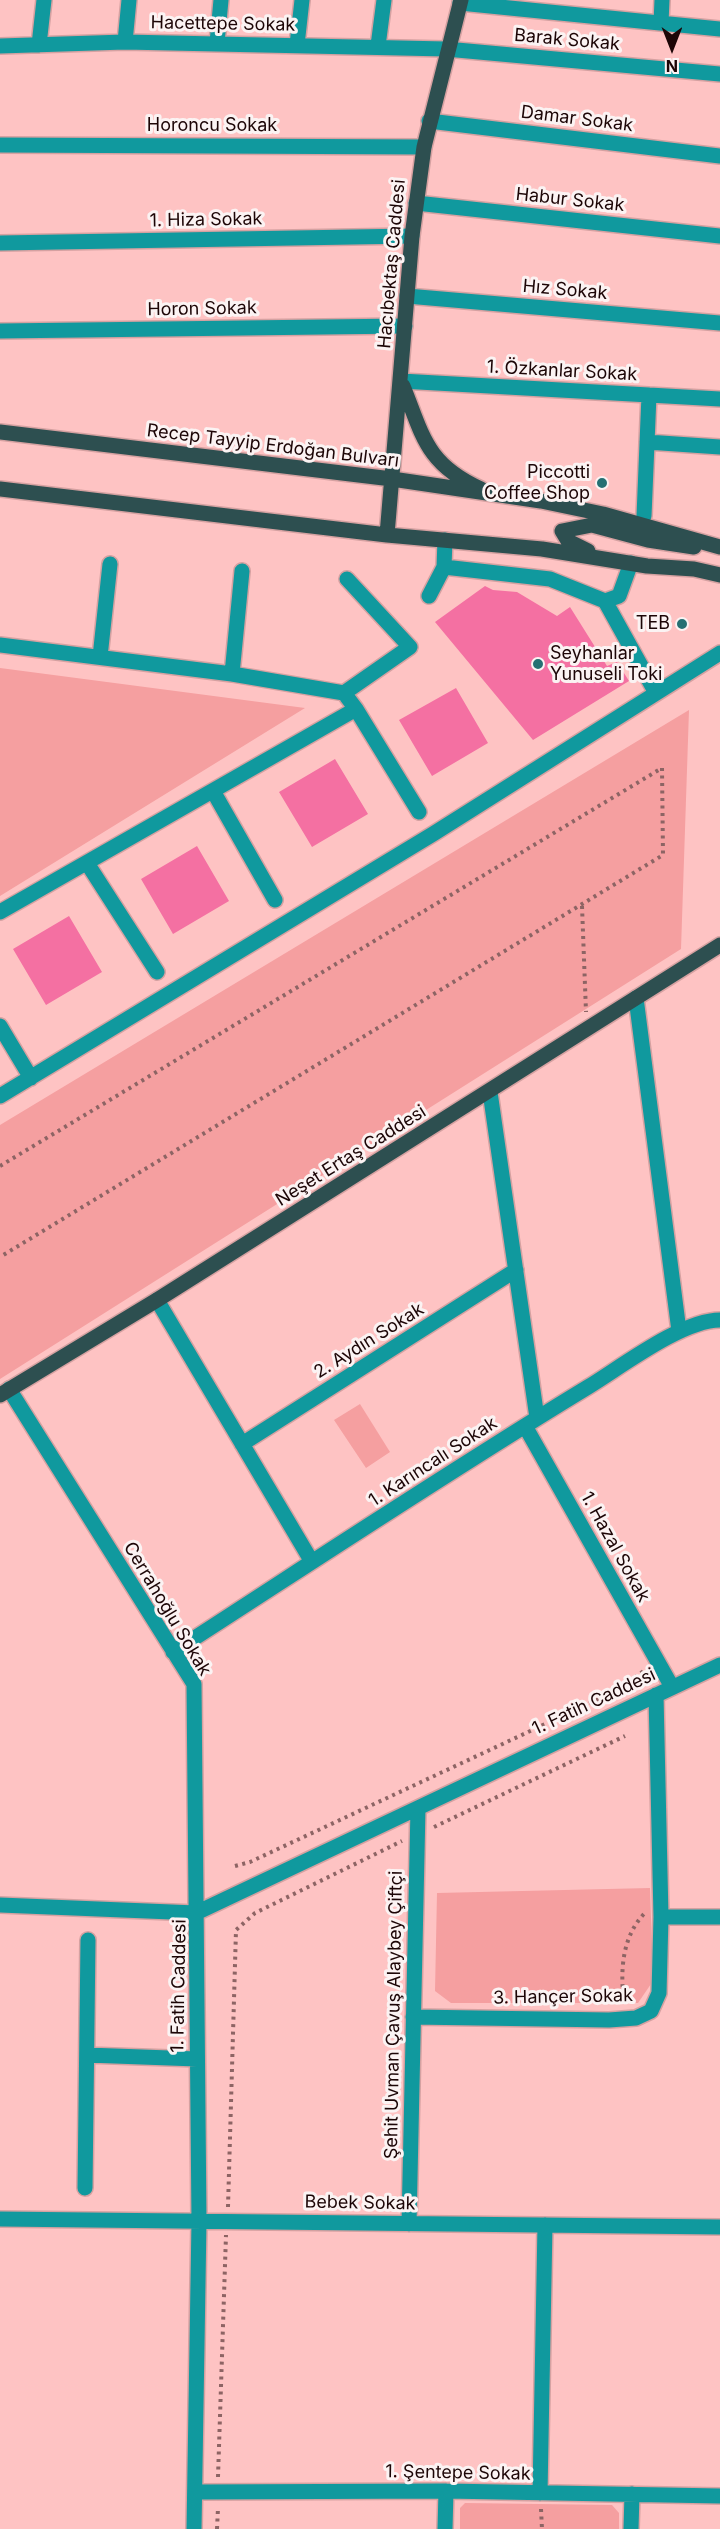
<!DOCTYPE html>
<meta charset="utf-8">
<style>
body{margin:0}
#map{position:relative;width:720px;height:2529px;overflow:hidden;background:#fec3c3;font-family:Inter,sans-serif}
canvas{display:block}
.north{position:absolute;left:642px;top:18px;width:60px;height:60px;-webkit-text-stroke:4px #fbf3f3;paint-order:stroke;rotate:180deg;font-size:16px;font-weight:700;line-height:24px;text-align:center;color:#1c0506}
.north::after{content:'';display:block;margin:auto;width:21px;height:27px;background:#1c0506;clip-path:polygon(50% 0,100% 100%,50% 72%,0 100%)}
</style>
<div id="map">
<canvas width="720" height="2529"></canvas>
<div class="north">N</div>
</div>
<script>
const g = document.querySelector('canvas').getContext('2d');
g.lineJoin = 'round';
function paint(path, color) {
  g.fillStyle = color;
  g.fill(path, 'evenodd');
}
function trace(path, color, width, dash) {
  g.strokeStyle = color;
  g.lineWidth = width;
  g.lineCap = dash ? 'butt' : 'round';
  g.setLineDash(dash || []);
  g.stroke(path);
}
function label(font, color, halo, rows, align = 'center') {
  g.font = font + ' Inter,sans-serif';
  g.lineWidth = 6;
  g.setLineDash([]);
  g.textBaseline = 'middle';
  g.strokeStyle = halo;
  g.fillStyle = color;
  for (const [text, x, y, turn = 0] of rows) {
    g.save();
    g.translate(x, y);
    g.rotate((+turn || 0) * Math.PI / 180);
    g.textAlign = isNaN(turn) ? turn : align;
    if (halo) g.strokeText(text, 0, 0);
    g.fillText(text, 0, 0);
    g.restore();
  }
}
const green = new Path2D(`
 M0,668L305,708L0,896Z
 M689,710L681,949L0,1379V1125Z
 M360,1404L390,1452L366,1468L334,1420Z
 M650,1888L653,1981L638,2003H451L435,1991L437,1893Z
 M465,2503L612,2505L619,2513V2529H460V2508Z`);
const building = new Path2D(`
 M485,586L493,590L517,592L557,616L570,607L607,666L617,662L629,681L533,740L435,622Z
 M456,688L488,743L432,776L399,720Z
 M335,759L368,814L312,847L279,792Z
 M197,846L229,901L173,934L141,879Z
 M69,916L102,972L46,1005L13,949Z`);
const path = new Path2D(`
 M582,906L586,1012
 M0,1166L662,768L663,855L0,1257
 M434,1827L625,1736
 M235,1866L250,1862L618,1690L645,1670
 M624,2002C620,1971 622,1937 644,1914
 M228,2207L236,1930L255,1913L402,1841
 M218,2477L226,2235
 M541,2509L542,2529
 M217,2529L218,2508`);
const minor = new Path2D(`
 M460,3L720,29
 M661,23L662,0
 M125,42L129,0
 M217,43L221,0
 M39,45L44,0
 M297,45L302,0
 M0,46L125,42L446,49L720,74
 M378,46L384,0
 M429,121L720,156
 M0,145L424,147
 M416,203L720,236
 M0,243L412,236
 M407,296L720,323
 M0,331L405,326
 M401,381L720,399
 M647,442L720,447
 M644,516L649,395
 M444,567L445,540
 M429,596L444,567L550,579L605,601L619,596L631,563
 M605,601L656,693
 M0,645L232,674L344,693L356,709L0,912
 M100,657L110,564
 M232,674L242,571
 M344,693L410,647L347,579
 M356,709L419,812
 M213,791L275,900
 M87,863L157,972
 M636,998L679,1331
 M0,1026L31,1078
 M490,1092L537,1418
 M0,1096L433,834L720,653
 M157,1300L312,1562
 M9,1389L194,1684L199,2221L194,2529
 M525,1426L672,1687
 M242,1444L516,1270
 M173,1652C311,1563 448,1472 588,1387C621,1367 682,1320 720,1320
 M0,1905L196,1913L720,1665
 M661,1917H720
 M413,2017L609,2020L636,2018L651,2011L659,1993L661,1917L656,1695
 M87,2055L197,2059
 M85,2188L88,1940
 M0,2219L720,2227
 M409,2224L418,1808
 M196,2492L446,2491L720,2496
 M540,2493L545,2225
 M445,2529L446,2491
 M631,2529L632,2494`);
const major = new Path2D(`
 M403,386C423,436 426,464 481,489
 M0,432L392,479L541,501L603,514L720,547
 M0,489L387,535L542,549L647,566L694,569L720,575
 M387,535L412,236L424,147L461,0
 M588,551L568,541L562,531L592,525L648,540L694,547
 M0,1395L157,1300L720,945`);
const markers = [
 [602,483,6,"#257073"],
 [682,624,6,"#257073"],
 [538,664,6,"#257073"]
];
const streetNames = [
 ["Hacettepe Sokak",223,24,1],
 ["Barak Sokak",567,40,5],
 ["Damar Sokak",577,119,7],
 ["Horoncu Sokak",212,126],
 ["Habur Sokak",570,200,6],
 ["1. Hiza Sokak",206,220,-1],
 ["Hacıbektaş Caddesi",392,264,-85],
 ["Hız Sokak",565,290,5],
 ["Horon Sokak",202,309,-1],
 ["1. Özkanlar Sokak",562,371,3],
 ["Recep Tayyip Erdoğan Bulvarı",273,446,7],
 ["Neşet Ertaş Caddesi",351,1156,-32],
 ["2. Aydın Sokak",369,1341,-32],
 ["1. Karıncalı Sokak",433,1462,-33],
 ["1. Hazal Sokak",615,1547,61],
 ["Cerrahoğlu Sokak",167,1609,59],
 ["1. Fatih Caddesi",594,1702,-25],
 ["1. Fatih Caddesi",179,1986,-89],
 ["3. Hançer Sokak",563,1997,-1],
 ["Şehit Uvman Çavuş Alaybey Çiftçi",394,2015,-89],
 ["Bebek Sokak",360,2203,1],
 ["1. Şentepe Sokak",458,2473,1]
];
const poiNames = [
 ["Piccotti",590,473],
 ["Coffee Shop",590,494],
 ["TEB",670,624],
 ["Seyhanlar",550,654,"left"],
 ["Yunuseli Toki",550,675,"left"]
];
paint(green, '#f59fa0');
paint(building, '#f470a2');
trace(minor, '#d5a1a1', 18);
trace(major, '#d5a1a1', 18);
trace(path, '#8d6464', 4, [3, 4.5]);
trace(minor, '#10999e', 15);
trace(major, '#2d4f50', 15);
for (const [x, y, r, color] of markers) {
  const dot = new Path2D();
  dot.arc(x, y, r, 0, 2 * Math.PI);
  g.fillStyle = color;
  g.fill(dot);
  trace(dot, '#fbf3f3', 2);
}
label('18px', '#1c0506', '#fbf3f3', streetNames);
label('18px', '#1c0506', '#fbf3f3', poiNames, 'right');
</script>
